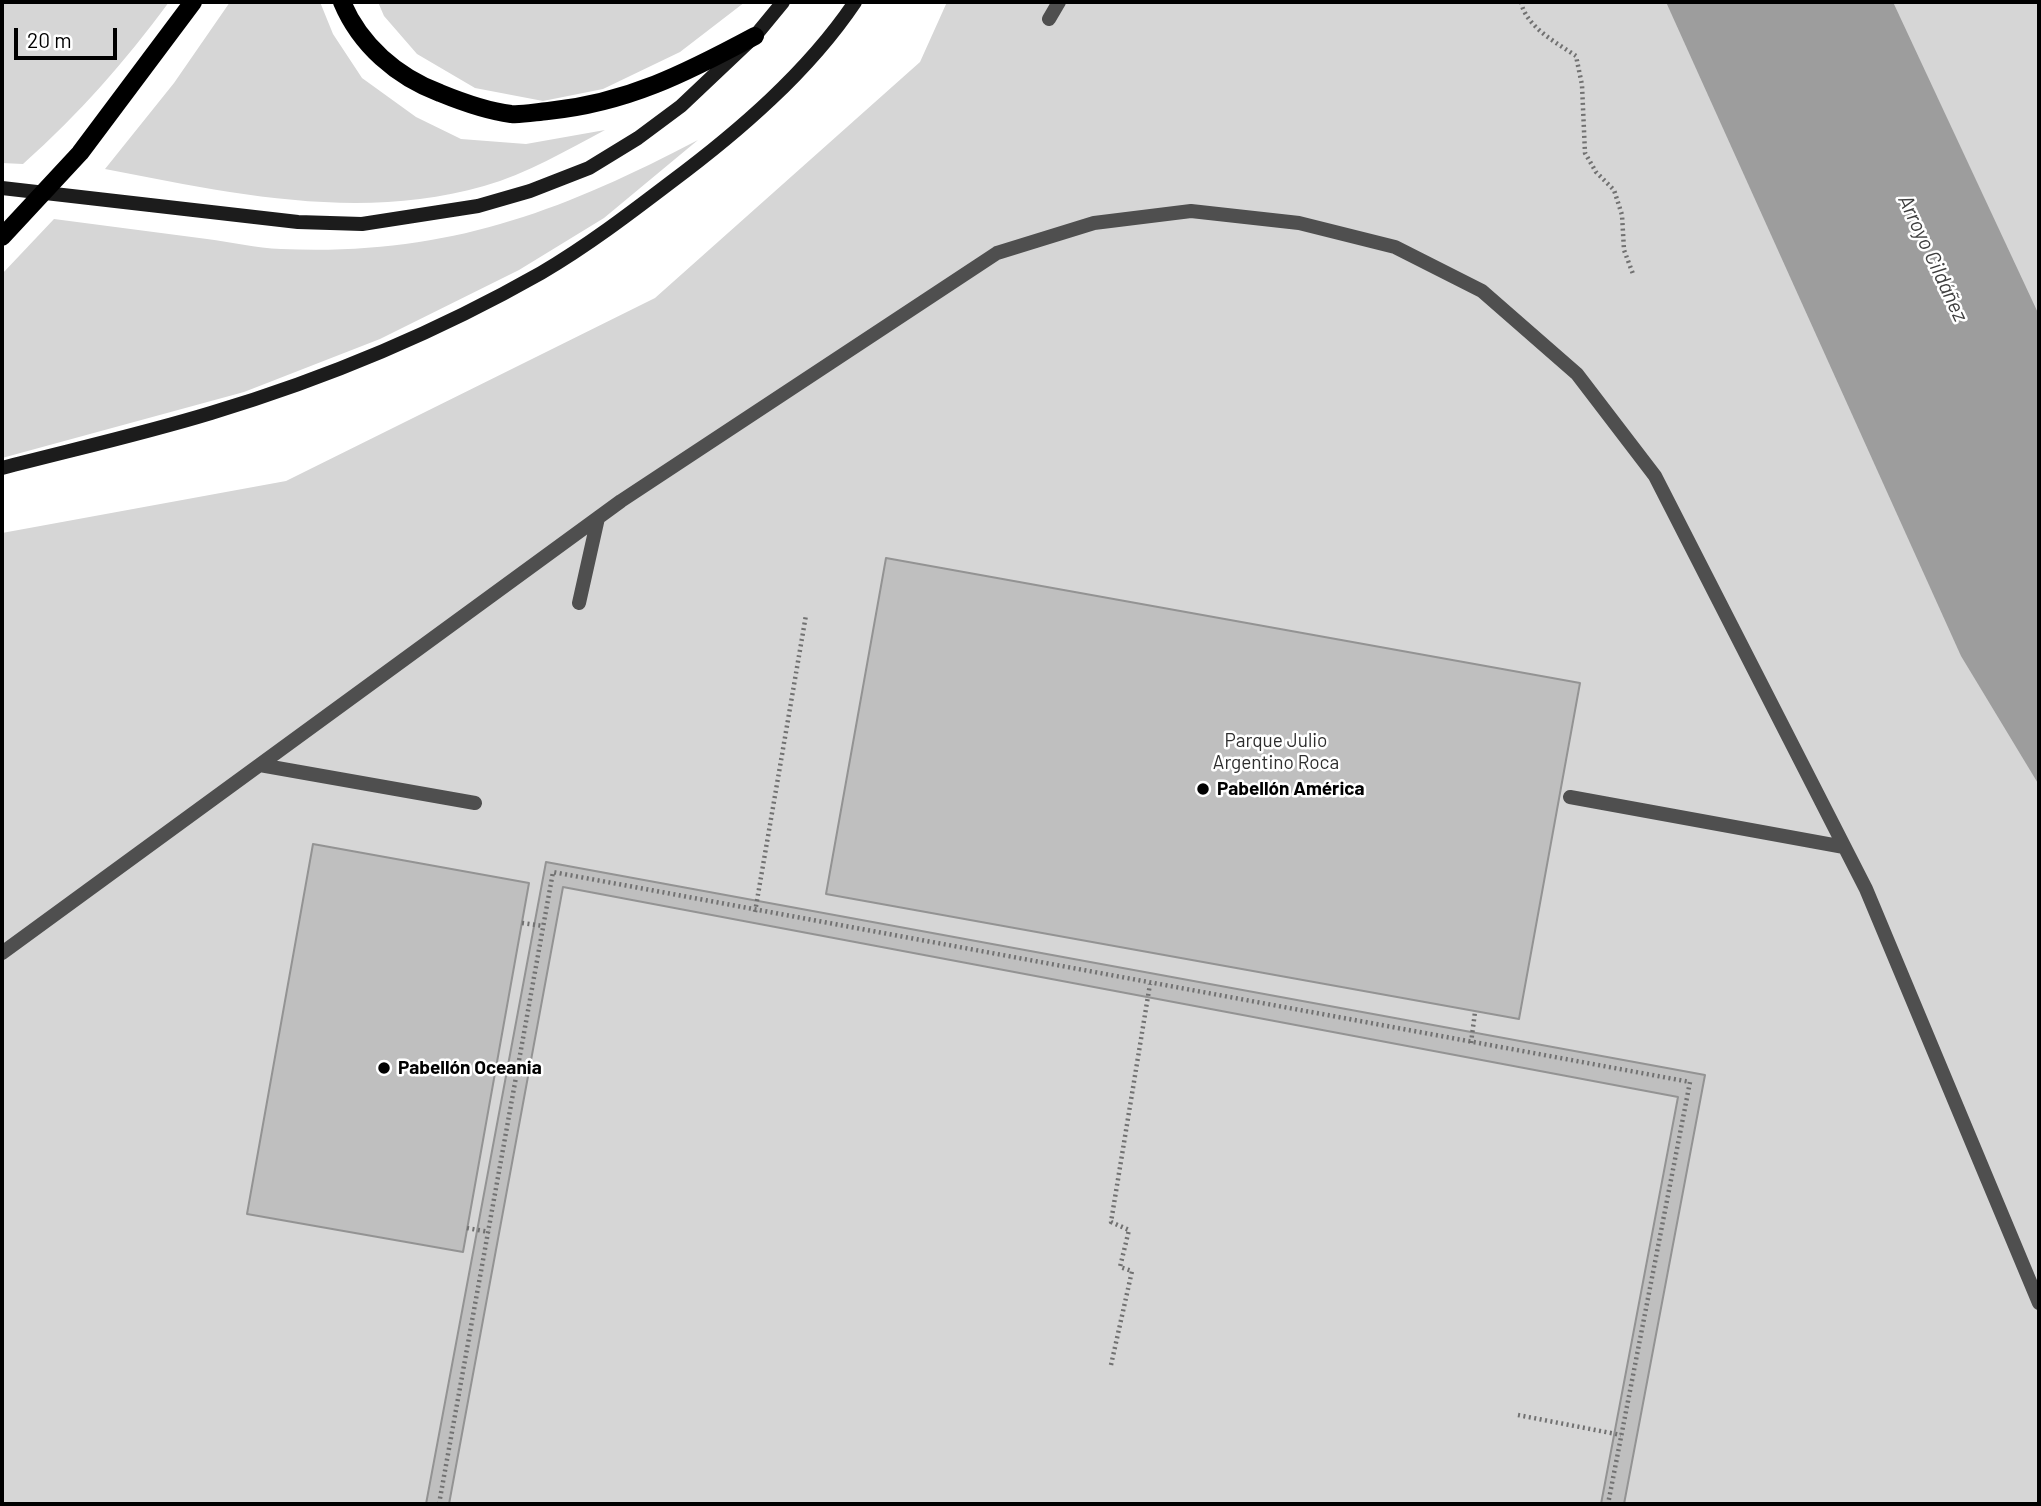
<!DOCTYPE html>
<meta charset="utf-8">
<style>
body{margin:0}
#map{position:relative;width:2041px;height:1506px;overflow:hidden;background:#fff;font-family:Barlow,sans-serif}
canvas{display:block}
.frame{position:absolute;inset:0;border:4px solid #000;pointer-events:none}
.scale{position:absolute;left:14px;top:28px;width:103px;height:32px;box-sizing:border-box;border:4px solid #000;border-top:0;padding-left:9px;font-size:21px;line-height:24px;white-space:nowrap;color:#000;-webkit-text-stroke:5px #fff;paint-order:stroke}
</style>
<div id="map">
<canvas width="2041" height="1506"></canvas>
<div class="frame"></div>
<div class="scale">20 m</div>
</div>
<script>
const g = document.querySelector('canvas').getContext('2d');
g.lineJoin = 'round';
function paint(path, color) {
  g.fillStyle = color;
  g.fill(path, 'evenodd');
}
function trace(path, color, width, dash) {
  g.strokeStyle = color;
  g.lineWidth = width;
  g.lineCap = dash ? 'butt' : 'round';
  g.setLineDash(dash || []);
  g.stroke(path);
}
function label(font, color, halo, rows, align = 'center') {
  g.font = font + ' Barlow,sans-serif';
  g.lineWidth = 5;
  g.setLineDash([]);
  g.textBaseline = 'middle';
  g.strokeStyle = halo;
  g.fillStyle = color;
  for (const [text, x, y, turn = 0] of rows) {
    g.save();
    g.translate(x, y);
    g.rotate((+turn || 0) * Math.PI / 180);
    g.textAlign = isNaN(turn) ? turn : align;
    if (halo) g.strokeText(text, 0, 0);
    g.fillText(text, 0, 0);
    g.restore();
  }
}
const green = new Path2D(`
 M2,2H169C123,64 81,112 23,164L2,163Z
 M230,2H320L333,34L362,78L416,117L461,139L526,144L605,130C567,150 527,174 484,186C358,222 230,193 105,169L174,83Z
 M378,2H745L680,52L603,89L543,101L475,88L417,54L384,16Z
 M947,2H2039V1504H2V533L286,481L655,298L920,62Z
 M698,140L604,218L519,270L380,339L244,392L2,458V274L54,219C105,226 156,232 207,239C231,242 256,248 281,249C443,256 557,214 698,140Z`);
const water = new Path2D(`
 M1666,2H1893L2039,315V785L1961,656Z`);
const building = new Path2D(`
 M886,558L1580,683L1519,1019L826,894Z
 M313,844L529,883L463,1252L247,1214Z
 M546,862L1705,1075L1624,1504H1601L1678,1097L563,887L449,1504H426Z`);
const path = new Path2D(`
 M1521,2C1526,27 1557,43 1576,56L1582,85L1585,153L1596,172L1614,190L1622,215L1624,250L1633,274
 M1978,2V3
 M755,912L806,615
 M522,923L543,926
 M1471,1043L1475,1012
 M467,1228L489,1232
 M1111,1365L1132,1271L1120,1267L1129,1230L1111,1222L1150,984
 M1518,1415L1621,1435
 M439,1504L553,872L1690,1082L1608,1504`);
const lane = new Path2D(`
 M1049,19L1059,2
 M579,603L598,518
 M260,765L475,803
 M1570,797L1844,847
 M2,953L621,501L997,253L1094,223L1191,211L1299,223L1395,247L1482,291L1577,374L1655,476L1866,889L2039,1303`);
const secondary = new Path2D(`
 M2,188L298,222L362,224L478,206L530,191L589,168L638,138L681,106L755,36L783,2
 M2,468C71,450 142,434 211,413C324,379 439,331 541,273C587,246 629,214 671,182C738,132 808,72 855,2`);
const primary = new Path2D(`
 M342,2C360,45 397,77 440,93C462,102 487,111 511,114C522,115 536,112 548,111C627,103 686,73 755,36
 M2,237L80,153L193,2`);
const markers = [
 [1203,789,7,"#000"],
 [384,1068,7,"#000"]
];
const parkNames = [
 ["Parque Julio",1276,741],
 ["Argentino Roca",1276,763]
];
const poiNames = [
 ["Pabellón América",1217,789],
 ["Pabellón Oceania",398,1068]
];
const waterNames = [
 ["Arroyo Cildáñez",1933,258,65]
];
paint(green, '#d6d6d6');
paint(water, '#9d9d9d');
paint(building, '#bfbfbf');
trace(building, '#939393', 2);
trace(path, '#717171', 4.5, [2, 3.5]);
trace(lane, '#4f4f4f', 14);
trace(secondary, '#1c1c1c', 14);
trace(primary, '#000', 18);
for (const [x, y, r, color] of markers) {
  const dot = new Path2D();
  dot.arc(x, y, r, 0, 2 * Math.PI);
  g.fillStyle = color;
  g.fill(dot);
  trace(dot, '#fff', 2.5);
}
label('19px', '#2d2d2d', '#fff', parkNames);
label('bold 19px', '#000', '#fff', poiNames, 'left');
label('italic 21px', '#3e3e3e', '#fff', waterNames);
</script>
